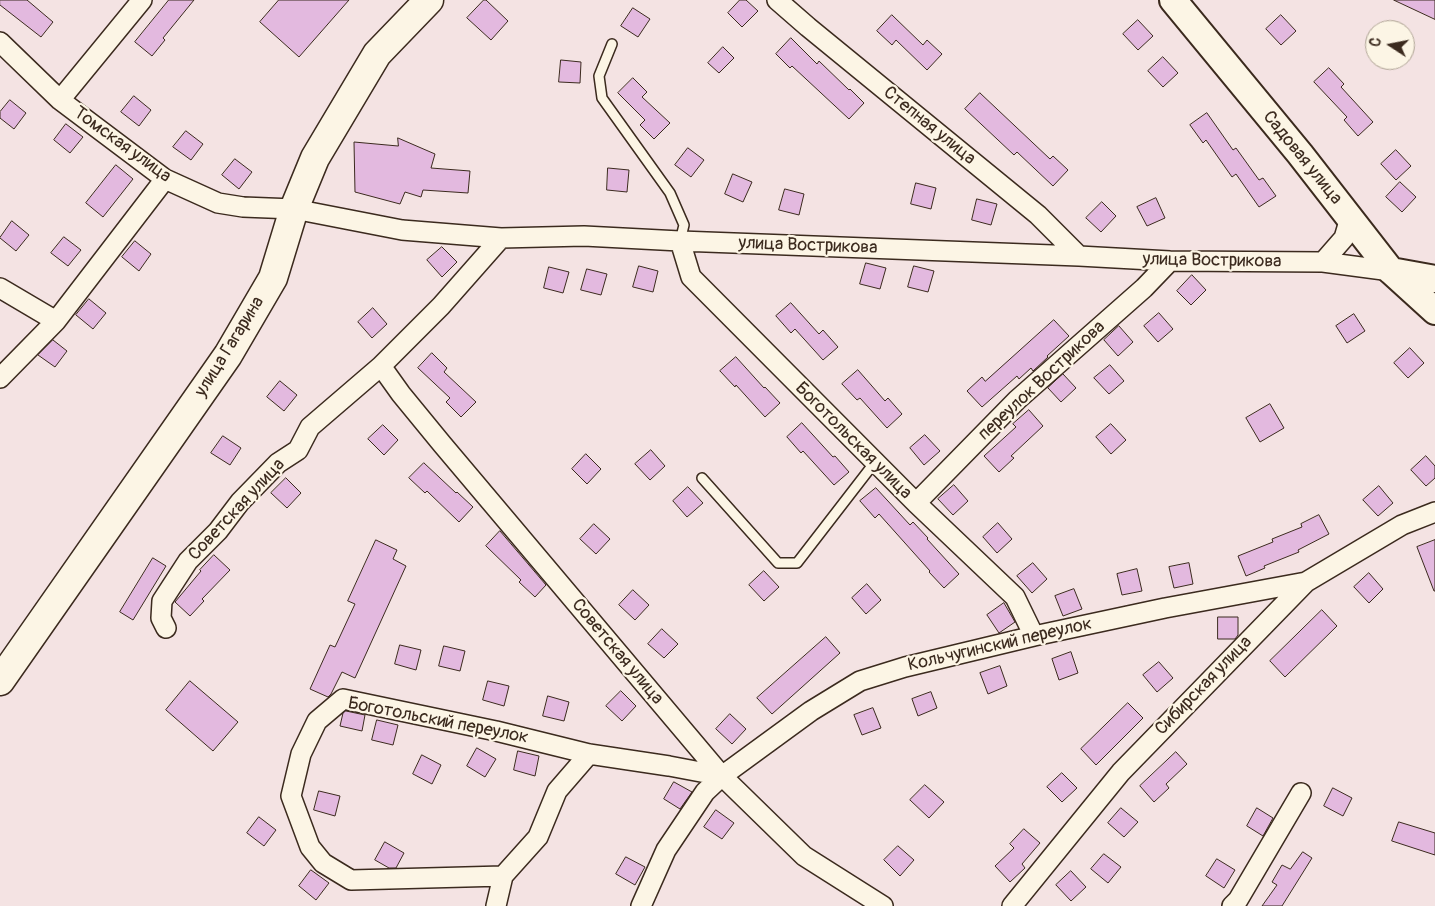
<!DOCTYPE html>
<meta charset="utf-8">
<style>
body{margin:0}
#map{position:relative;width:1435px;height:906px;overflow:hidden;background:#f4e3e3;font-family:Pangolin,sans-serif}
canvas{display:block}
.north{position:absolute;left:1365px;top:20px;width:50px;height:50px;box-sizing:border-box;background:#fcf5e5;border:1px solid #afa495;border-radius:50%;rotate:281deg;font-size:14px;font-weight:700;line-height:20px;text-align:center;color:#3b2a1e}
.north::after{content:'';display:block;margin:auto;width:18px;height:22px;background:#3b2a1e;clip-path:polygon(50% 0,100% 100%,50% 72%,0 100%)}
</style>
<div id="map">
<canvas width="1435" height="906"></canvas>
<div class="north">С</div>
</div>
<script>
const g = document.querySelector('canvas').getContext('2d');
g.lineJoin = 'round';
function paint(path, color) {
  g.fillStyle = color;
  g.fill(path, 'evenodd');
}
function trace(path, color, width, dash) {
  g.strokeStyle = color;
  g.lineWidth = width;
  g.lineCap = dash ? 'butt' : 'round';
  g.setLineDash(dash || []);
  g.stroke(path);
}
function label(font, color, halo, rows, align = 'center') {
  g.font = font + ' Pangolin,sans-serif';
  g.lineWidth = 4.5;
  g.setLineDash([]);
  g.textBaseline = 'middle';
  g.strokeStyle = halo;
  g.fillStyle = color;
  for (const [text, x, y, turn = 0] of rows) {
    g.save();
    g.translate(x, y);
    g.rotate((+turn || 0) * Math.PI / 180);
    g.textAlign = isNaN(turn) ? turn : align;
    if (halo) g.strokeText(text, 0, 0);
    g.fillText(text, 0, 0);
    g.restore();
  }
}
const building = new Path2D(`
 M0,0H27L53,22L41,37L0,5Z
 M169,0H194L163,38L165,40L152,56L135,42Z
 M279,0H349L299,57L260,22Z
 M484,0H486L508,21L491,40L467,18Z
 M740,0H746L758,11L742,27L728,13Z
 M1394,0H1435V19Z
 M633,8L650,19L638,37L621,26Z
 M892,15L923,45L927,40L942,54L927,70L896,40L892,45L877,31Z
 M1281,15L1296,31L1281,45L1266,29Z
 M1138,20L1153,36L1138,50L1123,34Z
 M791,38L817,64L819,61L849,90L850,89L864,103L849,119L792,66L790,68L776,54Z
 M723,47L734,58L719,73L708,63Z
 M1163,57L1178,73L1163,87L1148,71Z
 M561,60L581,62L580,83L559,82Z
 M1329,68L1344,84L1341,87L1373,122L1358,136L1344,120L1347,117L1314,82Z
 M633,78L647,92L642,97L670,123L654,139L640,125L645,120L618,93Z
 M980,93L1050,159L1053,156L1068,170L1053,186L1017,152L1014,155L965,109Z
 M134,96L151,110L139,126L121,112Z
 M10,100L26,113L14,129L0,118V112Z
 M1207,113L1233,150L1236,148L1259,180L1263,178L1276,196L1259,207L1236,174L1232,177L1206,140L1203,143L1190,125Z
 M66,124L83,137L70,153L54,140Z
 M186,131L203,144L191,160L173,147Z
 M398,138L435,154L431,168L470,171L468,193L423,190L421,197L405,192L400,204L355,192L354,142L398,146Z
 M688,148L704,160L691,177L675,165Z
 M1396,150L1411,166L1396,180L1381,164Z
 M235,159L252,172L239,189L222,175Z
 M116,165L133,179L103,217L86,203Z
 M608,168L629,170L627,192L607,190Z
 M733,174L752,182L743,202L725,194Z
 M1400,182L1416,197L1402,212L1386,197Z
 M916,183L936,188L931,209L911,204Z
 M785,189L804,194L799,215L779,210Z
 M1156,198L1165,218L1147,226L1137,207Z
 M977,199L997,204L991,225L972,220Z
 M1102,202L1116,216L1101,232L1086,218Z
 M12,221L29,235L16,251L0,238Z
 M64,237L81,250L68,266L51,253Z
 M135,241L151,254L139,271L122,257Z
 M442,247L457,262L442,277L427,260Z
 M866,263L886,268L880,289L860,284Z
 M639,266L658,271L653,292L633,287Z
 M914,266L934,271L928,292L908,287Z
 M549,267L569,272L563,293L544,288Z
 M587,269L607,274L601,295L581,290Z
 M1192,275L1206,290L1191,305L1177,291Z
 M89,299L106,313L93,329L76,315Z
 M791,303L819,334L823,330L838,347L823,360L795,329L791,333L776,316Z
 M373,308L387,324L372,338L358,322Z
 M1159,313L1173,329L1158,342L1144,326Z
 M1354,314L1365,331L1347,343L1336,326Z
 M1054,320L1069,336L1047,356L1048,357L1033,371L1031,368L1019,379L1017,376L982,407L967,391L982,377L985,381Z
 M1119,326L1133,342L1118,356L1104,340Z
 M53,340L67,351L55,367L38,355Z
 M1410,348L1424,363L1408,378L1394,363Z
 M432,353L447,368L444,372L476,402L461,417L446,402L450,398L418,368Z
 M736,357L764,388L765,387L780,403L765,417L736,385L735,387L720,371Z
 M1110,365L1124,381L1109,394L1094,378Z
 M858,370L885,401L888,398L902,414L887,428L860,398L857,400L842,384Z
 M1063,374L1076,388L1061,402L1048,388Z
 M280,381L297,395L284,411L267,397Z
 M1270,404L1284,428L1260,442L1246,418Z
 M1029,410L1043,426L1011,456L1014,458L999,472L984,456L1016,427L1013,424Z
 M802,423L833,457L835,456L849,472L834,485L803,451L801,453L787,437Z
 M1111,424L1126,440L1111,454L1096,437Z
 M383,425L398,440L384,455L368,439Z
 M925,435L940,451L924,465L910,448Z
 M223,436L241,448L230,465L211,453Z
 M651,450L665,466L650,480L635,464Z
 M586,454L601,469L587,484L572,469Z
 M1426,456L1435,466V478L1426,486L1411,470Z
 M424,463L456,493L457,492L473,507L459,522L427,491L425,493L409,478Z
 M286,478L301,493L287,508L271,493Z
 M954,485L968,501L953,515L938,499Z
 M1379,486L1393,503L1378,516L1363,500Z
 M688,487L703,503L687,517L673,501Z
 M876,488L910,525L913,522L928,538L927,539L959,574L944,588L929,572L930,571L879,514L875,518L860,501Z
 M1319,515L1329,534L1298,550L1299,552L1264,566L1265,568L1246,576L1238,556L1273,542L1272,539L1302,527L1301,524Z
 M998,523L1012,539L997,553L983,537Z
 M594,524L610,539L596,554L580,539Z
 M500,531L546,585L535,597L519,582L521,580L486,546Z
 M376,540L397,550L393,559L406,566L355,678L342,672L331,694L328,697L310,689L330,645L335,647L355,604L348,601Z
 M1435,540V591H1434L1417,547Z
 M214,555L230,570L202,599L204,601L190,616L175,602L201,571L200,570Z
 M153,558L166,566L133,620L120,612Z
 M1033,563L1047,579L1032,593L1017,576Z
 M1189,563L1193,584L1174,588L1169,567Z
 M1137,569L1142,591L1122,595L1117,574Z
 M764,571L779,587L764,601L749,585Z
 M1369,573L1383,589L1369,603L1354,587Z
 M867,584L881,600L866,614L852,598Z
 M1074,589L1082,609L1063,616L1055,596Z
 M633,590L649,605L635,620L619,605Z
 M1004,603L1015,622L999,633L987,615Z
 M1322,610L1337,626L1285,677L1270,661Z
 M1218,617H1238V635L1235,639H1218Z
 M662,629L678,644L664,658L648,644Z
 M826,637L840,653L772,714L757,698Z
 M400,645L421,650L416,670L395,664Z
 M444,646L465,651L460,671L439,666Z
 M1071,652L1078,673L1059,680L1052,659Z
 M1159,662L1173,678L1157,692L1143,675Z
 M1000,666L1007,686L988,694L980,673Z
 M190,681L238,722L213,751L166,710Z
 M488,681L509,686L504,706L483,700Z
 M621,691L636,706L622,721L606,706Z
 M931,692L937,708L918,716L912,699Z
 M548,696L569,702L564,721L543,716Z
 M1128,703L1143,718L1096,765L1081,749Z
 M873,708L881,728L862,735L854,715Z
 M346,711L365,715L362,731L340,726L343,713Z
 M730,714L746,729L732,744L716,729Z
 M377,720L398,725L393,745L372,740Z
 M477,748L496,759L485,777L467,766Z
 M518,751L539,756L535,776L514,770Z
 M1176,752L1187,764L1166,784L1169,788L1154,802L1140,786Z
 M422,755L441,765L432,784L413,774Z
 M1062,773L1077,788L1062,802L1047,787Z
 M674,782L692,792L680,809L664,799Z
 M925,785L944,802L929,818L910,800Z
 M1333,788L1352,798L1343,816L1324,806Z
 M319,791L340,796L335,816L314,810Z
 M1121,808L1138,822L1124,837L1108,823Z
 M1257,808L1273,818L1263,836L1247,826Z
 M716,810L734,823L722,839L704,827Z
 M259,817L276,830L264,846L247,833Z
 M1399,822L1435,833V855L1392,841Z
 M1024,829L1040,843L1022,864L1025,868L1010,882L995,866L1014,848L1010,844Z
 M385,842L404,853L396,868H389L375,860Z
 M898,846L914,860L900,876L884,860Z
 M1303,852L1312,858L1282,906H1262L1277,885L1272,882L1282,865L1290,869Z
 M1104,854L1121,867L1108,883L1091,869Z
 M626,857L645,867L635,885L616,874Z
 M1217,859L1235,870L1224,888L1206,876Z
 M311,870L329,883L316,900L299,886Z
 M1071,871L1086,887L1071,901L1056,885Z`);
const lane = new Path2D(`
 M612,44L599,76L602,98L670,193L684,225L680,241
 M702,478L778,563H797L875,462`);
const street = new Path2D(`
 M777,0L808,27L1038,215L1079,256
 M0,42L60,100L165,179L218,203L243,207L294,209L402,230L501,238L584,236L680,241L1079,256L1170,261L1323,262L1391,271
 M60,100L142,0
 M501,238L441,306L381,366L401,394L442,444L722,776L804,856L883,906
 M680,241L691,277L916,503L1015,597L1034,636
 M1323,262L1344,238L1350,218
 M0,288L56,321
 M0,378L56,321L165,179
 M916,503L1017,400L1144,288L1170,261
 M166,628L161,618L162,601L188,561L218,531L240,502L278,463L298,450L310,427L381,366
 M503,876L351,880L323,863L310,847L291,796L301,754L317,721L343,699L496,731L589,754L669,766L722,776
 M496,906L503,876L538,837L557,791L589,754
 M641,906L666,850L705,792L722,776L811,711L860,681L905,667L1034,636L1165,608L1306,582
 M1012,906L1121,772L1306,582L1402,525L1435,512
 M1232,906L1238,900L1301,793`);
const secondary = new Path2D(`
 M1173,0L1300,154L1391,271L1435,311
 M1391,271L1435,279`);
const primary = new Path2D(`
 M0,681L228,355L273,278L294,209L315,158L377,54L429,0`);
const streetNames = [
 ["Степная улица",929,126,39],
 ["Томская улица",122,145,36],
 ["Садовая улица",1302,158,51],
 ["улица Вострикова",808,246,2],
 ["улица Вострикова",1212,261,1],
 ["улица Гагарина",230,347,-58],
 ["переулок Вострикова",1042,381,-43],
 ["Боготольская улица",853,441,45],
 ["Советская улица",237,510,-47],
 ["Кольчугинский переулок",1000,645,-13],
 ["Советская улица",617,652,50],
 ["Сибирская улица",1204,686,-46],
 ["Боготольский переулок",438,721,11]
];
paint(building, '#e3b9df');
trace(building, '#3b2a1e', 1);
trace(lane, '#3b2a1e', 12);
trace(street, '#3b2a1e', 22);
trace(secondary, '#3b2a1e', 30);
trace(primary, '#3b2a1e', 31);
trace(lane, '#fcf5e5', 9);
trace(street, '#fcf5e5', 19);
trace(secondary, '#fcf5e5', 26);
trace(primary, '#fcf5e5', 28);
label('18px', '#3b2a1e', '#fcf5e5', streetNames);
</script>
